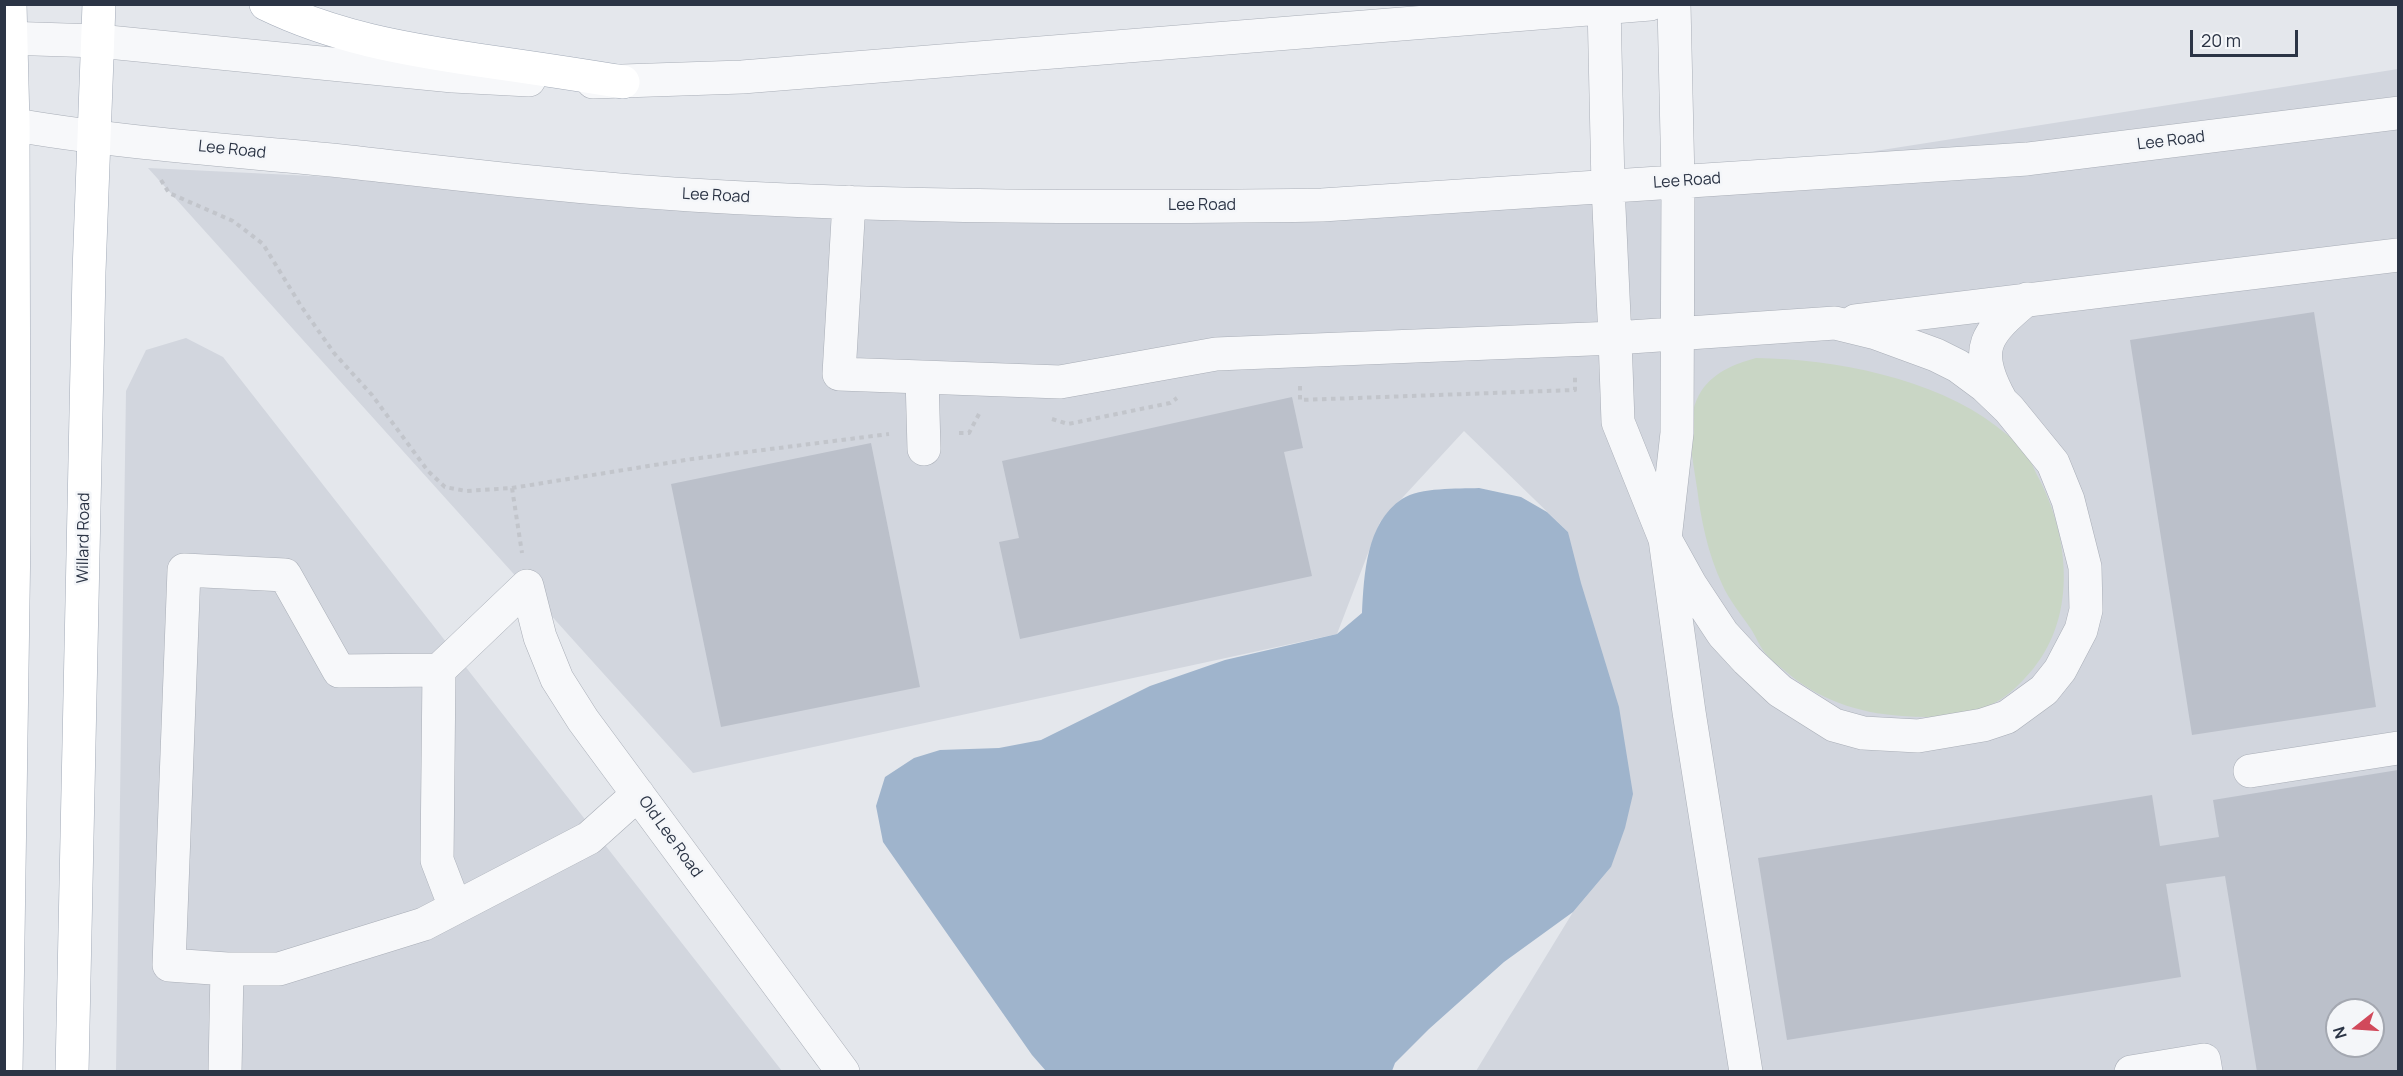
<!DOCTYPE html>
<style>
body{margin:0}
#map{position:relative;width:2403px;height:1076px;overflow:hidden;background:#e4e7ec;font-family:Manrope,sans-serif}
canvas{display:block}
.frame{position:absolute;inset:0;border:6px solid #2b3445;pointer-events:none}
.north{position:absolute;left:2325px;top:998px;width:60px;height:60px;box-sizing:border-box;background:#f4f6f9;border:2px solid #a4a8b1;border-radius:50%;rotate:253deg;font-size:16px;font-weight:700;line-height:24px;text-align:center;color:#2b3445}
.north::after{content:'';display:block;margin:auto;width:21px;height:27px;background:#d1495b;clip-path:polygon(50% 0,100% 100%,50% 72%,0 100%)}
.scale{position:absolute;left:2190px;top:30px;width:108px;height:27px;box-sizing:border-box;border:3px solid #2b3445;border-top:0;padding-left:8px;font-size:18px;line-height:21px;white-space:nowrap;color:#2b3445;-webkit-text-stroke:4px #f4f6f9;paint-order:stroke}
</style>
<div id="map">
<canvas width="2403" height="1076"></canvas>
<div class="frame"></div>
<div class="north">N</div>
<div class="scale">20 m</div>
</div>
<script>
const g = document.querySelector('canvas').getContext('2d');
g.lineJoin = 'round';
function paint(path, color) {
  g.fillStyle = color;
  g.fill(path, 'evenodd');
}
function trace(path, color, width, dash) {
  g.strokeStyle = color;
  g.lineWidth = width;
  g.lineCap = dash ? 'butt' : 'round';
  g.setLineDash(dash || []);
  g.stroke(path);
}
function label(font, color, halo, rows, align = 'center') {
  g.font = font + ' Manrope,sans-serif';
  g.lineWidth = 5;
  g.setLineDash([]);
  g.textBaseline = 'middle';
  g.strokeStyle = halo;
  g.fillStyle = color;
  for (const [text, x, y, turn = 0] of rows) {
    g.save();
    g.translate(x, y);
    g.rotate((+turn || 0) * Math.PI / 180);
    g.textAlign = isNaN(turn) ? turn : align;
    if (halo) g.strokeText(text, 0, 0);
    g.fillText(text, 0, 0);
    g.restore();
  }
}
const built = new Path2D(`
 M2398,69V1071H1476L1573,912L1611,867L1568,532L1464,431L1380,522L1337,634L693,773L148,168L849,202L1678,182ZM2337,1010H2373V1046H2337Z
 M186,338L223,357L782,1071L116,1072L126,391L146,350Z`);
const green = new Path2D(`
 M1756,358C1834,359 1934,378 1996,426C2005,433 2016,441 2023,449C2029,456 2033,467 2037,475C2069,534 2078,614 2033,669C2020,684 2007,698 1988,706C1960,718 1932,718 1902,716C1857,713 1817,699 1784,670C1778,665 1771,660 1766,654C1760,647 1756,637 1751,629C1741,614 1729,600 1722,584C1708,554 1701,520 1697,488C1693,459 1684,423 1699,395C1711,373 1734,364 1756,358Z`);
const water = new Path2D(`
 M1479,488L1521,497L1547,512L1568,532L1581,583L1619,707L1633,794L1625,828L1611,867L1573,912L1504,962L1429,1029L1395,1063L1392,1071H1046L1032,1055L883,842L876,806L885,777L914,758L940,750L999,748L1041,740L1150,686L1225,660L1337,634L1362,613C1364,575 1366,523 1402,499C1421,487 1457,489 1479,488Z`);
const building = new Path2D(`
 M2314,312L2376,707L2192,735L2130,340Z
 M1292,397L1303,448L1284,452L1312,576L1020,639L999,542L1019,538L1002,461Z
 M871,443L920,687L721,727L671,484Z
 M2398,770V1072H2257L2225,876L2166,884L2181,977L1787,1040L1758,858L2152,795L2160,846L2219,837L2213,800ZM2337,1010H2373V1046H2337Z`);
const path = new Path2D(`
 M161,180L169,193L233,221L263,244L301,306L334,353L372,395L428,471L445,487L466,491L512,488L522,553
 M1300,386V400L1575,390V374
 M1052,419L1068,424L1170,403L1177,398
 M959,433H969L979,414
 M512,488L692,459L889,434`);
const minor = new Path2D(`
 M1674,4L1678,182L1677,433L1665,539L1689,712L1746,1072
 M4,38L98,41L453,76L529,80
 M593,82L742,77L1650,4
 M4,123C115,143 229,150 341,161C458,174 574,188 691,195C901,208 1112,208 1322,205L2027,159L2398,113
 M849,202L839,374L1060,382L1216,354L1615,338L1835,323L1876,333L1936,355L1958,366L1985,386L2009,409L2053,463L2068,500L2085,567L2086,610L2081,630L2060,670L2044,690L2007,717L1983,725L1918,736L1863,733L1834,725L1780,691L1747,660L1723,634L1690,584L1665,539L1618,422L1615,338L1608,186L1604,4
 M1855,321L2398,255
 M922,377L924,449
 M2000,399C1972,348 1986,333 2027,299
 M2250,771L2398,748
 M455,907L437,860L439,670L527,586L540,637L557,679L583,720L843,1072
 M227,969L169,965L184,570L285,575L339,671L439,670
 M225,1072L227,969H279L424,924L589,838L638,794
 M2131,1072L2204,1060L2206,1072`);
const major = new Path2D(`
 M266,4C334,37 404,49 478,60C527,67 575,74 623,82
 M6,1072L14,534L13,124L10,4
 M72,1072L89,272L99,4`);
const streetNames = [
 ["Lee Road",2171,141,-7],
 ["Lee Road",232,150,6],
 ["Lee Road",1687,181,-4],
 ["Lee Road",716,196,3],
 ["Lee Road",1202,206],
 ["Willard Road",84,538,-89],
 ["Old Lee Road",670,837,54]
];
paint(built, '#d2d6de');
paint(green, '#c9d6c5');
paint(water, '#9fb4cc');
paint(building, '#bbc0ca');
trace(minor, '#a9aeb7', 34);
trace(major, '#a3abb8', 34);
trace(path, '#c2c5cb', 4, [4.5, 4.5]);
trace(minor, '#f7f8fa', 33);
trace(major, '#fff', 33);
label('16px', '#2b3445', '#f4f6f9', streetNames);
</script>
